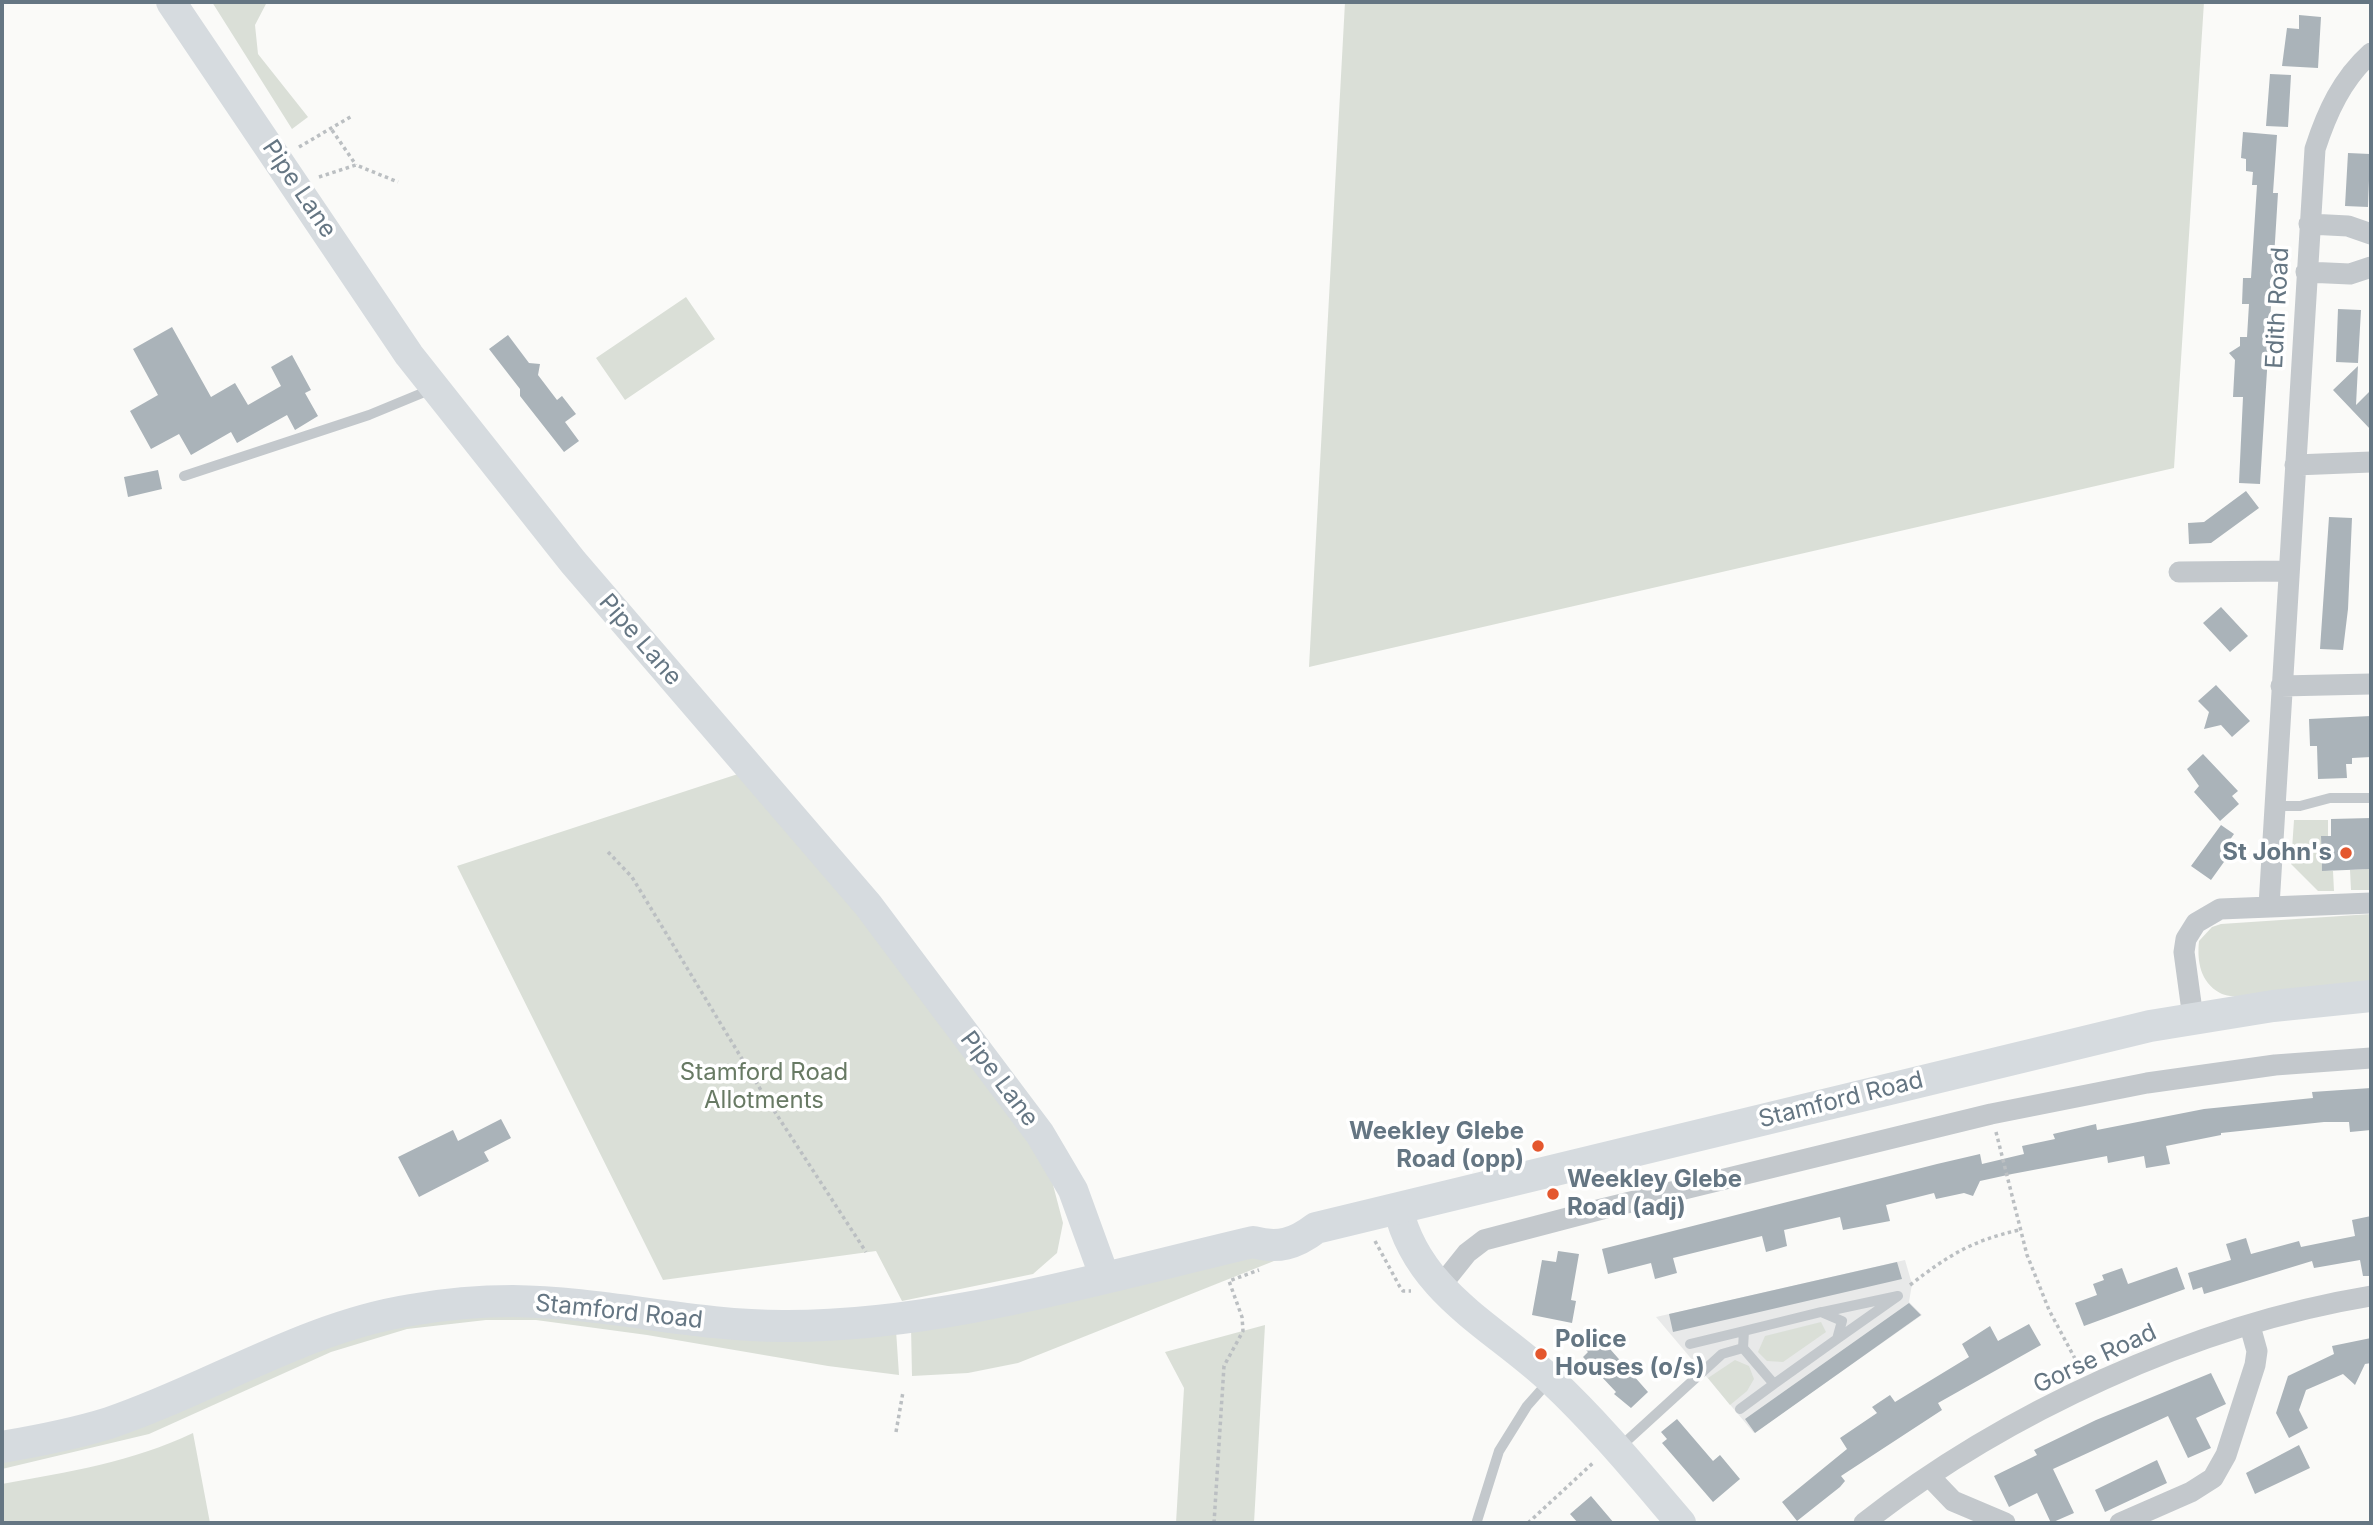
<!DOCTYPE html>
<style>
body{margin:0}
#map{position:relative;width:2373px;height:1525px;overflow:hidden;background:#fafaf8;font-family:Inter,sans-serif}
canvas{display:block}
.frame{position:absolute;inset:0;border:4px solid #657683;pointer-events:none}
</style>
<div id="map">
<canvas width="2373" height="1525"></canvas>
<div class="frame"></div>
</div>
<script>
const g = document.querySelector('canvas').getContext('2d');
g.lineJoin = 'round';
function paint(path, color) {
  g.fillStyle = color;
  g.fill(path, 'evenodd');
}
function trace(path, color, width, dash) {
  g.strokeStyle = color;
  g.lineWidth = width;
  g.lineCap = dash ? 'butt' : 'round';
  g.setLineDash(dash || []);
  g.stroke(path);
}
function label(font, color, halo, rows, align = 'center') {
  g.font = font + ' Inter,sans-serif';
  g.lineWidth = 7;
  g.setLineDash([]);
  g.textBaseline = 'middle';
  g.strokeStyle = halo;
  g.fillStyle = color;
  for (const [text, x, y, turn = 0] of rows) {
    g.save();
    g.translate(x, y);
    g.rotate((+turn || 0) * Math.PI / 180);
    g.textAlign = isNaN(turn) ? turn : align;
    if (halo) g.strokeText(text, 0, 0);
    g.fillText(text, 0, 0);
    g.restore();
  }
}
const built = new Path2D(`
 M1905,1260L1912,1284L1909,1302L1922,1315L1754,1433L1656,1317Z`);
const green = new Path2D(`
 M212,2H267L255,25L258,54L308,117L292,129Z
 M1345,2H2204L2174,468L1309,667Z
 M686,297L715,339L625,400L596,358Z
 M744,772L904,969L1036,1148L1052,1181L1063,1223L1057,1253L1033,1274L902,1301L876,1251L663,1280L457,866Z
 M2294,820H2328V836L2321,837L2322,870L2333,871L2334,891H2318L2291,864Z
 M2371,869V890H2351L2350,870Z
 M2371,914V982C2342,986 2241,1005 2220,993C2200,982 2197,961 2199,941L2212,927L2221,924Z
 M1277,1251L1279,1259L1018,1363L968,1373L912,1376L911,1326Z
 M487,1314L896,1330L899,1375L828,1366L647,1335L536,1320H486L407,1329L331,1352L149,1434L2,1469V1460L368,1331Z
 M1821,1322L1826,1332L1783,1362L1767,1361L1758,1352L1765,1336Z
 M1265,1325L1254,1523H1176L1184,1388L1165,1352Z
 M1735,1360L1749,1366L1754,1379L1747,1391L1730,1405L1708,1378Z
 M193,1433L210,1523H2V1484C68,1472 132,1462 193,1433Z`);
const building = new Path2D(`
 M2299,15L2321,17L2318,68L2282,66L2287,28L2299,29Z
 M2270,74L2291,75L2288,127L2266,126Z
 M2243,132L2277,135L2273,193H2278L2260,484L2239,483L2243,397H2233L2235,360L2229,353L2240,346V337H2247L2249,304H2242L2243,278H2251L2257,185H2252L2253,172L2246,171V159L2241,158Z
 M2348,153L2370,154L2368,207L2345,206Z
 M2338,309L2361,310L2358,363L2336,362Z
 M172,327L211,397L235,383L248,405L281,386L271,367L292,355L311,390L305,393L318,416L295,430L287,415L237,443L231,432L191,455L179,434L151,449L130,411L158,395L133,349Z
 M508,335L529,363L540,364L538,375L557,400L562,396L576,414L565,422L579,441L564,452L520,396V389L489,349Z
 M2358,366L2356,405L2371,390V430L2333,390Z
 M158,470L162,489L128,497L124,477Z
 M2246,491L2259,508L2211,543L2189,544L2188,523L2204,522Z
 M2329,517L2352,518L2348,609L2343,650L2320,649Z
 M2221,607L2248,636L2230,652L2203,623Z
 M2216,685L2250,721L2232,737L2221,725L2204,729L2209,712L2198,701Z
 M2371,716V757L2352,758V764H2346L2347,778L2318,779L2317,746H2310L2309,719Z
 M2203,754L2238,791L2232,796L2239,804L2220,821L2194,792L2199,786L2187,769Z
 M2371,818V869L2322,871L2321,836H2331V819Z
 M2221,825L2234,834L2227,844L2234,848L2211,880L2191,866Z
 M2371,1088V1130L2350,1132L2349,1122H2324L2221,1133V1135L2166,1146L2170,1164L2146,1168L2144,1156L2108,1163L2107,1156L2012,1174L1980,1181L1973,1196L1964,1193L1936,1199L1934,1193L1886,1205L1890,1221L1843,1230L1840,1217L1784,1230L1787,1246L1777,1249L1766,1252L1762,1236L1673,1258L1677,1273L1655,1279L1651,1263L1608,1274L1602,1249L1937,1164L1980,1154L1982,1164L2024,1154L2022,1146L2055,1139L2053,1134L2096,1124L2097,1130L2204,1109L2313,1098L2312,1092Z
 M501,1119L511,1138L484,1152L489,1161L419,1197L398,1157L453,1130L458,1141Z
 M2371,1216V1276H2363L2360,1260L2314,1268L2312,1261L2204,1294L2202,1287L2193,1290L2188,1273L2231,1260L2226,1244L2246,1238L2251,1254L2299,1241L2301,1247L2355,1236L2352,1220Z
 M1558,1251L1579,1254L1571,1300L1576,1301L1572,1323L1532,1315L1542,1260L1556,1262Z
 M1897,1262L1902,1279L1673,1332L1669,1314Z
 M2177,1267L2185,1289L2084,1326L2075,1303L2097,1295L2093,1284L2104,1280L2102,1275L2122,1268L2128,1284Z
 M1909,1303L1921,1315L1755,1433L1745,1419Z
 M2029,1324L2041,1345L1938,1403L1942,1410L1841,1476L1845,1481L1840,1487L1797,1521L1782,1502L1847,1449L1840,1438L1877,1413L1872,1407L1890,1395L1895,1402L1969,1357L1962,1344L1990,1326L1998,1341Z
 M1595,1332L1648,1392L1631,1408L1614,1394L1616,1392L1583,1357L1588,1352L1581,1345Z
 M2371,1338V1363L2365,1364L2355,1385L2343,1374L2306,1390L2299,1410L2308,1428L2289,1438L2276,1413L2288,1376L2334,1354L2332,1346Z
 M2211,1373L2226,1404L2196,1418L2211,1448L2188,1458L2168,1416L2053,1469L2074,1513L2051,1523L2037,1493L2009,1507L1994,1476L2037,1455L2034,1450L2096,1420Z
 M1677,1419L1713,1461L1720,1455L1740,1479L1713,1502L1662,1443L1667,1439L1661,1432Z
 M2299,1445L2310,1468L2255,1494L2246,1473Z
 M2157,1460L2167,1483L2105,1512L2095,1490Z
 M1591,1496L1614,1523H1578L1570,1514Z`);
const path = new Path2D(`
 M332,130L356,165
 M299,147L352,116
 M319,177L356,165L398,182
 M608,852L632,877L762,1092L866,1252
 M1996,1132L2027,1255L2049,1310L2080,1368
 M1375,1241L1400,1287L1403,1291H1411
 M1910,1285C1949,1255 1971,1241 2019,1230
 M896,1432L903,1392
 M1214,1523L1224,1366L1243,1331L1242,1317L1229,1281L1259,1270
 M1528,1523L1594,1462`);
const lane = new Path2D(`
 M184,476L369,415L432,389
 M2275,806H2300L2330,798H2371
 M1823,1312L1898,1296L1837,1339
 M1690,1344L1744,1331
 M1740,1409L1774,1384
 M1620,1447L1722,1354L1743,1348L1774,1384L1837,1339L1842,1321L1821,1312L1744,1331L1743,1348
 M1477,1521L1499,1451L1527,1406L1550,1380`);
const street = new Path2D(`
 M2309,224L2348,226L2371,234
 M2306,272L2350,274L2371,267
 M2295,465L2371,462
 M2179,572L2288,571
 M2281,686L2371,684
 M2269,906L2315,149C2327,112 2342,79 2371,53
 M2193,1018L2184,952L2186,939L2196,923L2220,909L2371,903
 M1439,1288L1467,1253L1484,1240L1602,1209L1991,1114L2147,1083L2275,1065L2371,1058
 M1930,1477L1953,1501L2005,1523
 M1864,1523C2004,1413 2195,1325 2371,1296
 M2120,1523L2191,1492L2213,1478L2226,1455L2255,1365L2257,1351L2250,1326`);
const secondary = new Path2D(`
 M171,2L409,355L573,562L868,905L1040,1134L1073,1190L1105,1278
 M1398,1208C1417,1292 1493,1326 1551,1380C1598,1424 1639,1474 1681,1523`);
const primary = new Path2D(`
 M2,1447C37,1441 74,1434 109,1423C210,1389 304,1327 411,1310C445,1304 479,1301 513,1301C604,1302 693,1326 783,1326C938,1327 1103,1277 1253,1242C1278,1249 1295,1244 1316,1228L2150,1026L2273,1006L2371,996`);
const markers = [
 [2346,853,7,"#e4572e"],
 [1538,1146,7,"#e4572e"],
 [1553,1194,7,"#e4572e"],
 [1541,1354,7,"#e4572e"]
];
const streetNames = [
 ["Pipe Lane",299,189,56],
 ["Edith Road",2278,308,-87],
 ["Pipe Lane",640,640,49],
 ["Pipe Lane",999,1079,53],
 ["Stamford Road",1841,1100,-14],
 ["Stamford Road",619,1312,6],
 ["Gorse Road",2095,1359,-25]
];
const poiNames = [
 ["St John's",2332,853],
 ["Weekley Glebe",1524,1132],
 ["Road (opp)",1524,1160],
 ["Weekley Glebe",1567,1180,"left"],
 ["Road (adj)",1567,1208,"left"],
 ["Police",1555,1340,"left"],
 ["Houses (o/s)",1555,1368,"left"]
];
const parkNames = [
 ["Stamford Road",764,1073],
 ["Allotments",764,1101]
];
paint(built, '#e8e9e9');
paint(green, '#dadfd7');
paint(building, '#aab3b9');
trace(path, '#bbbfc2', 3.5, [3.5, 3.5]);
trace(lane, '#c3c8cc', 10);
trace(street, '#c3c8cc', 21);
trace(secondary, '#d6dbdf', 30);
trace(primary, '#d6dbdf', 32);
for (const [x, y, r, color] of markers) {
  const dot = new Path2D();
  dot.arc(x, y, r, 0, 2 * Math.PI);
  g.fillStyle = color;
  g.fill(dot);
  trace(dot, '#fff', 2.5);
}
label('24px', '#657683', '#fff', streetNames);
label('bold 24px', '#657683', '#fff', poiNames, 'right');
label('24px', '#687a64', '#fff', parkNames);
</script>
